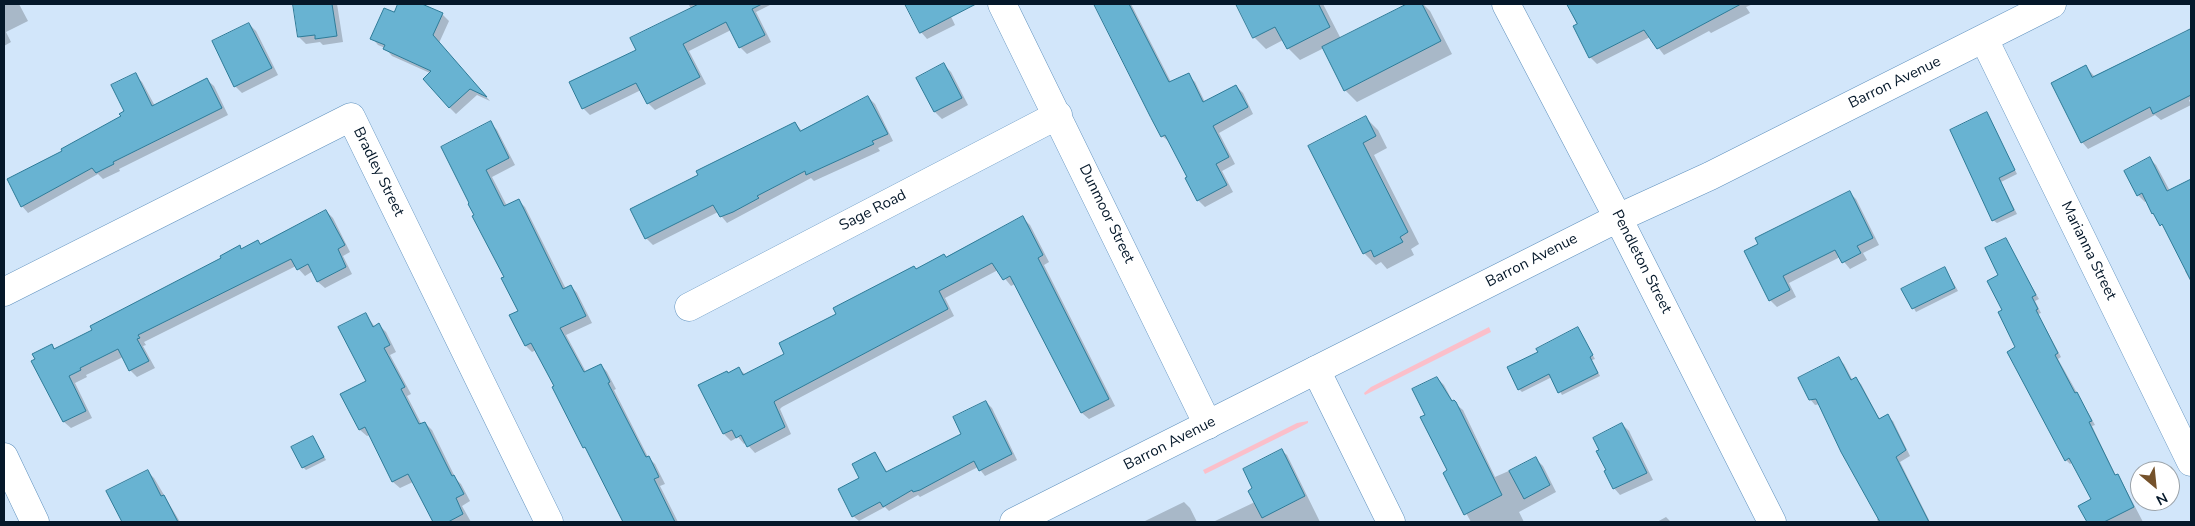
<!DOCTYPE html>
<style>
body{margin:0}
#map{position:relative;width:2195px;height:526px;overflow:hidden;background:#d2e6fa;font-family:"Nunito Sans",sans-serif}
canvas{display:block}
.frame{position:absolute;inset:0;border:5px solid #05182a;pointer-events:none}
.north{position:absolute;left:2130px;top:461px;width:50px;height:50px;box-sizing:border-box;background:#fff;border:1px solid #9ba3aa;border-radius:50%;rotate:152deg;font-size:14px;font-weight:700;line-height:20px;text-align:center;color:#05182a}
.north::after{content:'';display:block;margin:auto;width:18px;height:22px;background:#75522b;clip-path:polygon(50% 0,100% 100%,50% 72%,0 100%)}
</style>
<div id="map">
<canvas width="2195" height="526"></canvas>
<div class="frame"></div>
<div class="north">N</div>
</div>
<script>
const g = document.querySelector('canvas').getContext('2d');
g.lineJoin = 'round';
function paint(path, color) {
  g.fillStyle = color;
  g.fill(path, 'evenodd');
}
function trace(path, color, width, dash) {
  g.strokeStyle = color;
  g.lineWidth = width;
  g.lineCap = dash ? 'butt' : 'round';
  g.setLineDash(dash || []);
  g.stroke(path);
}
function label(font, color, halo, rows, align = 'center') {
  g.font = font + ' "Nunito Sans",sans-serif';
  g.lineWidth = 4.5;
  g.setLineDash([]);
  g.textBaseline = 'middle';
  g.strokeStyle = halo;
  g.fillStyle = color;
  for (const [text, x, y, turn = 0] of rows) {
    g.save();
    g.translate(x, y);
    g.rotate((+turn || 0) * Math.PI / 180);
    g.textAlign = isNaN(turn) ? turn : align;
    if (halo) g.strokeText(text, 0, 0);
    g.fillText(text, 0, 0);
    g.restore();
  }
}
const green = new Path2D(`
 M1489,327L1491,332L1365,395L1364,393L1371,387Z
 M1308,421V423L1205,474L1203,470L1297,423Z`);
const shadow = new Path2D(`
 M4,4H19L28,21L6,32L11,42L4,46Z
 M294,4H337L343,42L323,45L320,42L306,44L299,37Z
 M399,4H419L442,14L449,21L439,43L490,101L477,95L456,114L449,107L430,73L392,56L385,48L378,45L372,38L395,14Z
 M691,4H772L756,12L771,42L747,54L740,47L731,30L689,51L706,84L655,110L648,103L641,90L590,115L583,108L638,51L691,9L689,5Z
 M906,4H945L955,25L927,39L921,32Z
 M1095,4H1131L1171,82L1188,75L1195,82L1205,102L1236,86L1243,93L1253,114L1219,133L1235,164L1222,171L1233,192L1205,207L1198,200L1189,177L1170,142L1162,136Z
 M1237,4H1323L1341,39L1409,4H1423L1430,11L1452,54L1357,102L1345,90L1324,48L1300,60L1288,48L1283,40L1266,49L1254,37Z
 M1569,4H1597L1599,9L1609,4H1753L1746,7L1750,13L1711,33L1709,31L1664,55L1650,37L1597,64L1590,57L1579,25Z
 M249,24L256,31L278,75L242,93L235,86Z
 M2191,28V99L2189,100L2191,105L2161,120L2155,115L2088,149L2082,142L2086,67L2095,77L2188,33L2187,30Z
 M944,65L951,72L968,105L942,119L935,112L918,78Z
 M135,75L142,82L155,106L207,80L214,86L228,115L119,169L120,171L103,179L98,174L28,213L22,206L64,152L122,117L126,112Z
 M868,97L875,104L893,141L878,148L880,151L814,181L811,178L727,223L718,212L653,245L646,238L700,175L795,123L802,131Z
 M1987,113L2017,174L2001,182L2017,214L1997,223L1993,220Z
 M1366,118L1378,130L1387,148L1374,155L1419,244L1411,249L1414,255L1387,269L1381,262L1376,265L1364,253L1310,147Z
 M491,123L497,130L515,165L492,177L507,206L518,200L525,207L566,289L571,286L577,293L592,323L566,335L586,372L601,365L607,372L616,389L614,390L648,457L655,464L665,484L660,486L678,522H629L590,453L584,447L536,350L532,352L526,346L520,312L505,277L475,216Z
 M2150,159L2156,165L2170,191L2191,180V282L2185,271L2187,270L2168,232L2153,213L2147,201L2145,202L2138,195L2126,171Z
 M1849,192L1856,199L1879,245L1863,253L1867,260L1850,269L1840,257L1789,283L1796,297L1777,307L1770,300L1745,252Z
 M326,211L333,218L350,252L343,256L352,274L325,288L318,282L313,271L305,276L296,266L144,342L146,345L143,346L155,368L137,377L130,370L123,357L86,375L87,377L75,383L92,418L71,428L64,422L33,361L51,345L56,350L94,331L223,259L239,247L242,250L261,245Z
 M1023,218L1030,225L1049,262L1044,265L1115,406L1089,419L1082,413L1015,284L1011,286L998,270L945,298L954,316L782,407L780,409L791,434L755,453L746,443L744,444L738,437L731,441L724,434L700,386L739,369L746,375L786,355L837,314L916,270L946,258Z
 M2005,240L2039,299L2035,301L2041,313L2038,314L2061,357L2058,359L2095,425L2092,426L2116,476L2121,480L2143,522H2088L2080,506L2093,499L2073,462L2070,464L2066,460L2003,311L2000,276Z
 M1945,268L1958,291L1916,312L1903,289Z
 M366,315L375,327L379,325L386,332L396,352L390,355L411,394L407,396L422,425L425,423L432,430L456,479L461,484L470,501L462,506L471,522H434L413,482L400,488L393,482L370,435L367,436L360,430L342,395L367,382Z
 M1578,329L1595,359L1592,360L1600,376L1562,395L1552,377L1522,392L1519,389L1539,353Z
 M1839,359L1844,364L1853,381L1856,379L1861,384L1880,420L1887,416L1893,421L1910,456L1900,462L1930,522H1878L1877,519L1879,518L1820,404L1815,405L1810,399Z
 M1437,378L1444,385L1453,402L1463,410L1495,477L1536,459L1543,466L1556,492L1519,512L1524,522H1471L1444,473L1449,471L1427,415Z
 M986,402L992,408L1017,460L985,476L978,467L920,497L918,495L889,511L885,507L859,521L853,516L861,478L875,453L888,473L962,434Z
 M1622,424L1629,431L1653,480L1620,495L1614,488L1608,470Z
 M313,437L326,460L306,470L303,467Z
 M1282,451L1287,455L1320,522H1213L1255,502L1254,489Z
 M148,472L154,478L180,522H123L108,492Z
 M1184,502L1190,508L1197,522H1143Z
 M1666,517L1671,522H1657Z`);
const building = new Path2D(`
 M293,4H332L337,36L315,39V35L298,37Z
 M398,4H422L443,13L433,35L487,97L470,89L449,108L423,79L431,71L383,49L385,45L370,39L384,8L394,12Z
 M699,4H762L752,9L765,35L739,48L726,22L683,44L700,77L647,104L636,83L582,109L569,82L636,50L630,38Z
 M905,4H976L920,33Z
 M1094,4H1129L1169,82L1189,73L1203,102L1236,85L1248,107L1213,126L1229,157L1216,164L1227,185L1197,201L1185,178L1187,177L1165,135L1161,137L1151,118Z
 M1236,4H1320L1319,5L1330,27L1287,49L1275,27L1253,38Z
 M1407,4H1422L1441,41L1344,91L1322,47Z
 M1567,4H1741L1657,49L1644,30L1589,58L1573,26L1577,24Z
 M249,23L272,68L234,87L212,41Z
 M2191,29V95L2153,114L2150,107L2081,143L2051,83L2086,65L2092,77Z
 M944,63L962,98L934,112L916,78Z
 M136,73L152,106L207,78L222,108L113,162L114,164L96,173L92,168L21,207L7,179L62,151L61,149L121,116L119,114L124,111L111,85Z
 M868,96L888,134L872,141L874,144L806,175L805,171L757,196L759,198L733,212L720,217L713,205L645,239L630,209L698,175L696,171L795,122L800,131Z
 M1987,112L2015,170L1999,178L2014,210L1992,221L1950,130Z
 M1366,116L1376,136L1363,143L1408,232L1400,237L1403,242L1374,257L1371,250L1363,254L1308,146Z
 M491,121L509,158L486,170L504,206L519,199L563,289L571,285L586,316L560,328L584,372L601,364L610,382L608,383L646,457L649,456L659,477L654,479L675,522H623L585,447L583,448L552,387L554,386L531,343L525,346L509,315L518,311L501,278L504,277L472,216L474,215L468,204L469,203L441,147Z
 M2150,157L2167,191L2191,179V281L2162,224L2160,226L2153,213L2152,214L2142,193L2137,196L2124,171Z
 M1850,191L1873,238L1857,246L1861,253L1842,263L1835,250L1783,276L1790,290L1769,301L1744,251L1758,244L1755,238L1757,237Z
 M326,210L345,245L338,249L346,267L317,282L308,264L297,270L291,259L138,335L140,338L137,339L149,361L129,371L118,349L80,368L81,370L69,376L86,411L63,422L31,361L35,359L32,354L52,344L54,349L92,330L90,326L221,258L220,256L240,245L241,249L258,240L260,244Z
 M1023,216L1043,255L1038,258L1109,399L1081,413L1010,276L1003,280L992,263L939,291L948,309L775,401L774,402L785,427L747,447L741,435L736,438L732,430L723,434L698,385L727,371L728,373L739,367L743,375L784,354L779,343L836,314L833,308L914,266L916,269L944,254L946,257Z
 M2006,238L2036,295L2032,297L2038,309L2036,310L2058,353L2055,355L2075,393L2077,392L2092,421L2089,422L2115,475L2118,474L2134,507L2104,522H2087L2078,506L2091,499L2069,458L2065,461L2007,352L2015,347L1998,312L2002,310L1987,281L1998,275L1985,248Z
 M1945,267L1955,288L1912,309L1901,289Z
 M366,313L373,327L379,323L390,345L384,348L405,387L401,389L419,424L425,422L452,476L454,475L464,494L456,498L463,514L448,522H433L408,474L392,482L365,427L359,430L340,394L366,381L338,327Z
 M1578,327L1593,355L1590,357L1598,373L1558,393L1549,374L1518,390L1507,367L1538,352L1536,349Z
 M1839,357L1851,380L1856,377L1879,419L1888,414L1906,450L1896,457L1929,522H1880L1841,452L1816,399L1809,400L1798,378Z
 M1437,377L1452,401L1454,400L1456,402L1502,495L1464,515L1443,473L1447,470L1420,417L1425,415L1412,389Z
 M986,401L1012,454L979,471L974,461L920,490L913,492L912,490L883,507L880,502L852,517L838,489L859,478L852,464L875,452L886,472L961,434L953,417Z
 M1622,423L1647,473L1613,489L1604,471L1606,470L1596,451L1599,450L1593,438Z
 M313,436L324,457L302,468L291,447Z
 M1282,449L1305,496L1262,518L1248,491L1252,488L1243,469Z
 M1536,457L1550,485L1524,499L1509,471Z
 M148,470L161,496L164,495L178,522H122L106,491Z`);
const minor = new Path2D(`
 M1002,4L1208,425
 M1984,39L2191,462
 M4,292L351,117L549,522
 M689,307L1058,115
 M1316,370L1391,522
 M4,457L35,522`);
const major = new Path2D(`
 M1506,4L1618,218L1772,522
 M1014,522L1618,218L1710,176L2052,4`);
const streetNames = [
 ["Barron Avenue",1895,83,-26],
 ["Bradley Street",378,172,64],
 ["Sage Road",873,211,-27],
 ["Dunmoor Street",1106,214,64],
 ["Marianna Street",2088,251,64],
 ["Barron Avenue",1532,261,-27],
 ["Pendleton Street",1641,262,63],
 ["Barron Avenue",1170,444,-27]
];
paint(green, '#fbbfca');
paint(shadow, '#0003');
paint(building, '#68b3d2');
trace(building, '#2d7b98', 1);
trace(minor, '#5e90bd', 29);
trace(major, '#5e90bd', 29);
trace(minor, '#fff', 28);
trace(major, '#fff', 28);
label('15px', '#05182a', '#fff', streetNames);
</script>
